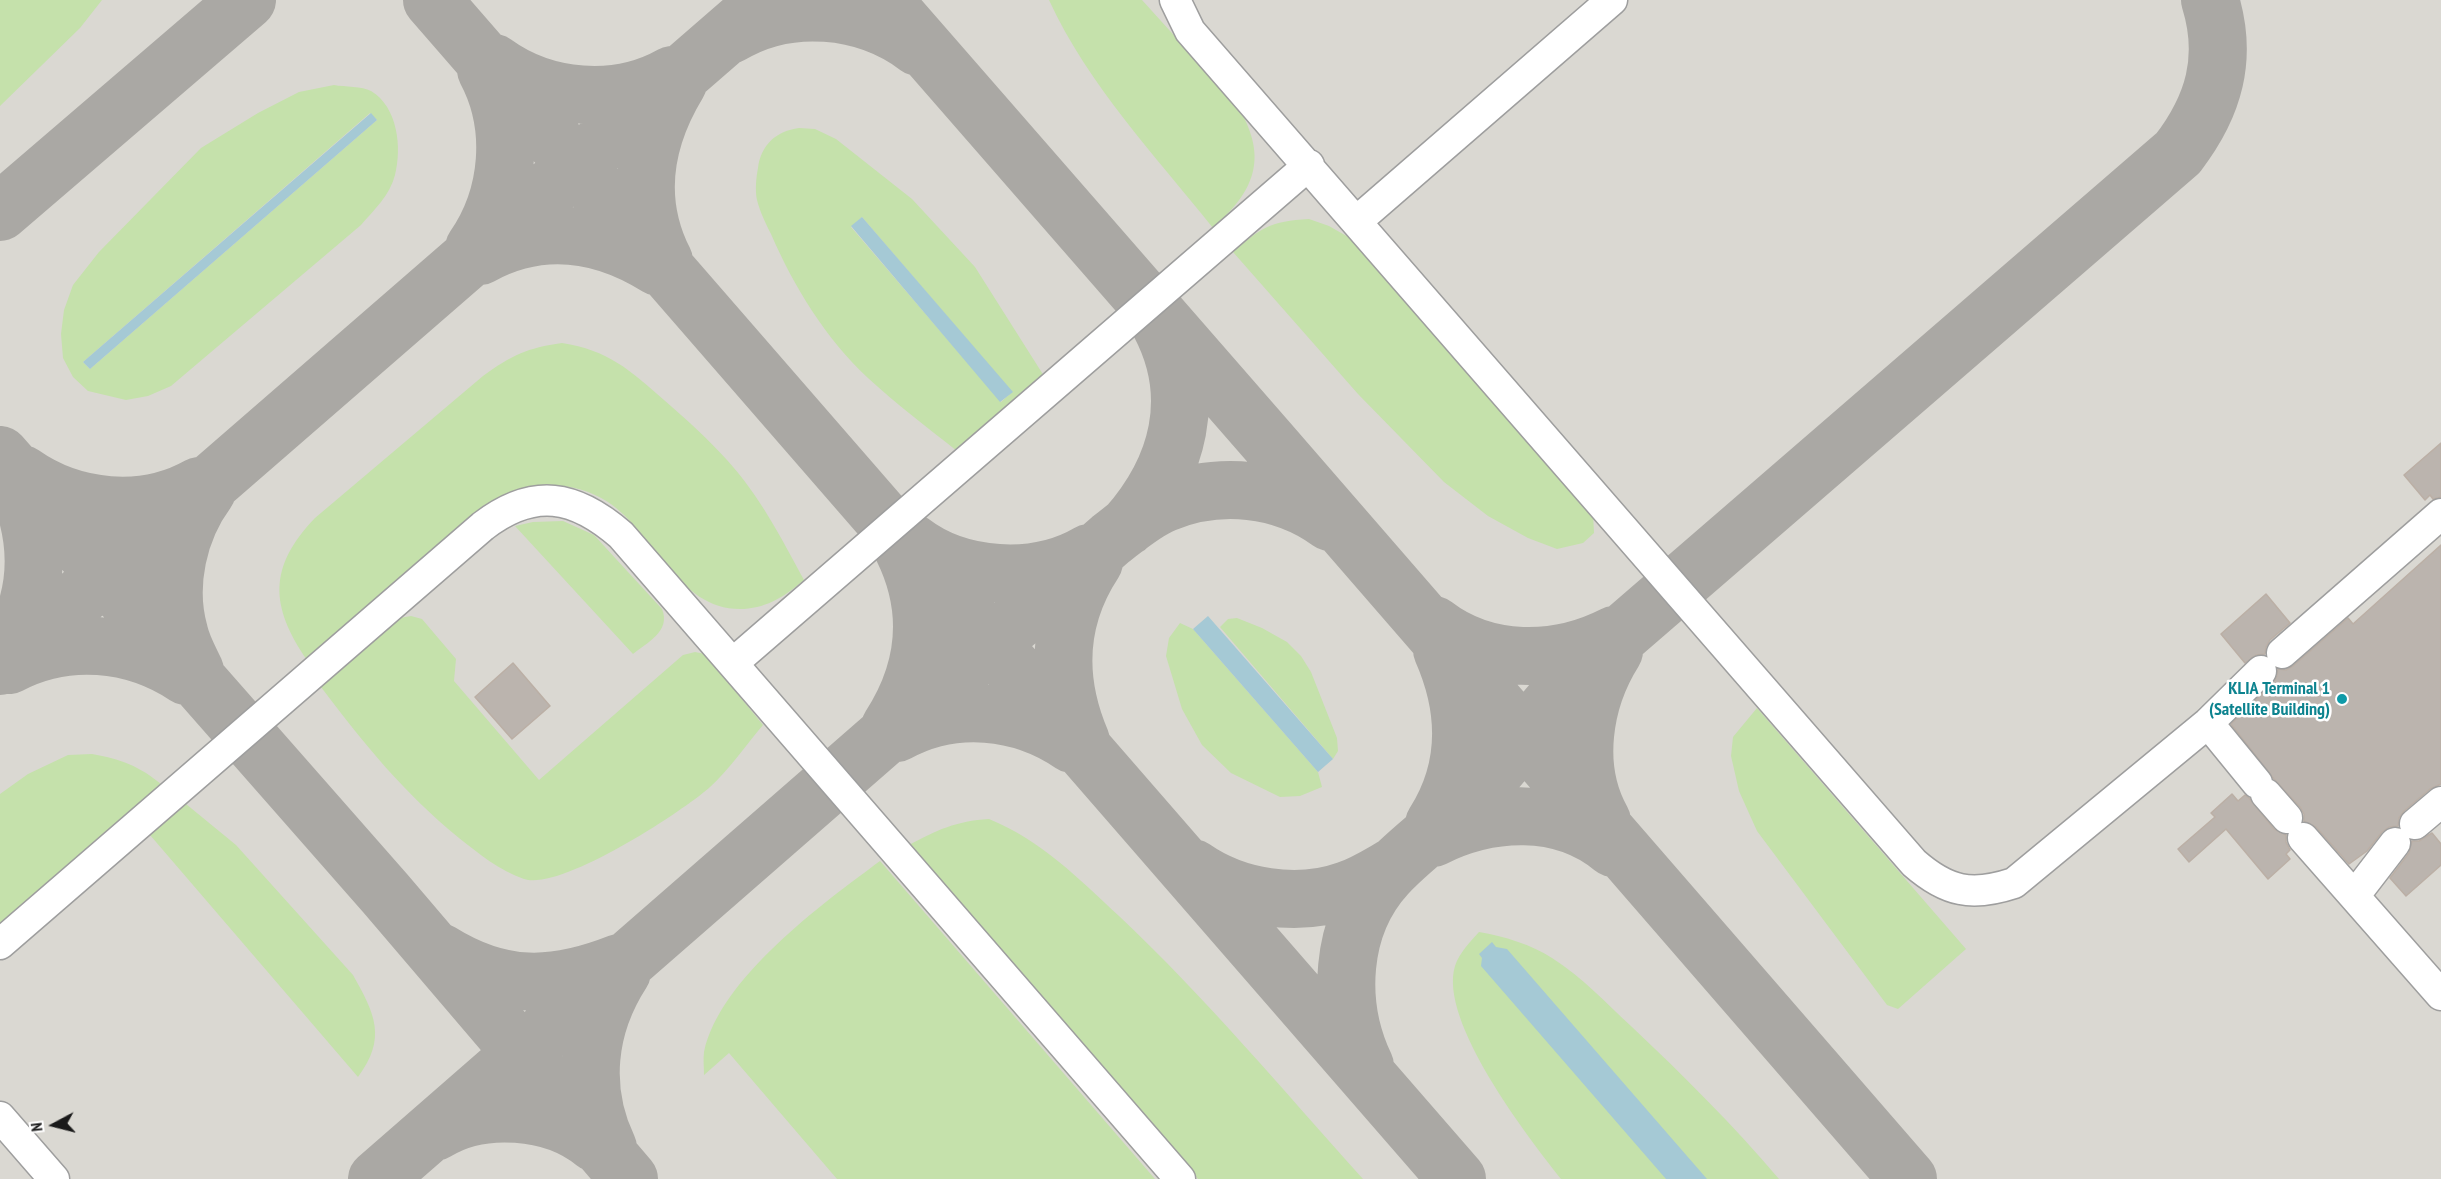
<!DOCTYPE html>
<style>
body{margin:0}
#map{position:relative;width:2441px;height:1179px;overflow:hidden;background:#ebe8e1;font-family:"PT Sans Narrow",sans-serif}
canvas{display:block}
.north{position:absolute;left:24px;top:1095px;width:60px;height:60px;-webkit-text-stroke:4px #fff;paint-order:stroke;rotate:263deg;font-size:16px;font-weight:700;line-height:24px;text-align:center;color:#1a1a1a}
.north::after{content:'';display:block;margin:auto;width:21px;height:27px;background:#1a1a1a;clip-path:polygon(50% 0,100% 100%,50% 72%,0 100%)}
</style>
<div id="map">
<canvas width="2441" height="1179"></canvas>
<div class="north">N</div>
</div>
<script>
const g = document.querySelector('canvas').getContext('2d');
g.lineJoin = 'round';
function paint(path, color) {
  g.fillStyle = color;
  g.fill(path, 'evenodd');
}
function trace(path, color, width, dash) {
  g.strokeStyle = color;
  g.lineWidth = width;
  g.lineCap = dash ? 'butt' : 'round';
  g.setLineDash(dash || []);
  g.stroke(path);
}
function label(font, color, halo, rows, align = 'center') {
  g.font = font + ' "PT Sans Narrow",sans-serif';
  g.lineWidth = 5;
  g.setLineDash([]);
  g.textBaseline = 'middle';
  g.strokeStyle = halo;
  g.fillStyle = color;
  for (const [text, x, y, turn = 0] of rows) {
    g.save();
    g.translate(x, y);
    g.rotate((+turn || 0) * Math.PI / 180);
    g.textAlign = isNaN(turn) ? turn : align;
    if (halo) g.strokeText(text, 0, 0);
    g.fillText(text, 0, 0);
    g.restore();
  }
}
const airport = new Path2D(`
 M0,0H2441V1179H0Z`);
const grass = new Path2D(`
 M0,0H102L80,28L0,106Z
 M1049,0H1142L1237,105C1268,156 1257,189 1213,228C1155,155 1088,85 1049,0Z
 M334,85C345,87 362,86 371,91C398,107 402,148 395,175C390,195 374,210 361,225L171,386L148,396L126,400L88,391L73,377L63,358L61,334L64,310L73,285L99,252L201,148L258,113L299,92ZM370,113L377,120L90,369L83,362Z
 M799,128L815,129L836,139L912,199L975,267L1044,376L957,451C927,427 896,404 868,378C826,339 794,287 771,234C766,224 760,212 757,200C755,191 756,178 758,168C761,145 776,131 799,128ZM862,217L1012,392L1001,402L851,227Z
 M1309,219L1329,226L1350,238L1593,514L1594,533L1583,543L1557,549L1528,538L1488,516L1444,482L1358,394L1233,252C1261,228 1270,221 1309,219Z
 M562,343C608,350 630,370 664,400C686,419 708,439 727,460C759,495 782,539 804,580C785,596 769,607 744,609C678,612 655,533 608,502C568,476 522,483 483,506L307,660C270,606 268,567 315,518L483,376C512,355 527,348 562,343Z
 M563,521L594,535L662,609C671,631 648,642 633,654L515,526L533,522Z
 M411,616L422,619L456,659L454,681L539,780L683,655L695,652L705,654L763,725C745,746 729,770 709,788C680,813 561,891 524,879C500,871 478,853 459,838C402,791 365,745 321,687L400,618Z
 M1237,618L1262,628L1287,642L1301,656L1311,672L1337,738L1338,751L1333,759L1220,627L1228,619Z
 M1180,623L1193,629L1318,772L1322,787L1300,796L1280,797L1231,773L1202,745L1182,709L1166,656L1169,638Z
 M1757,708L1966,949L1898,1009L1887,1005L1757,831L1739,791L1731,756L1733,737Z
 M92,754C120,759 140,766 162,785L0,925V794L28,774L68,755Z
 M186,804L236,845L353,975C375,1014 387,1038 358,1077L150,835Z
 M989,819C1041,840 1078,878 1119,916C1206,998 1283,1090 1363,1179H1198L909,845C937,830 956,821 989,819Z
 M880,861L1155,1179H837L729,1053L704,1075C704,1068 703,1059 704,1052C720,978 822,904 880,861Z
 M1479,932C1504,936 1532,945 1552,958C1582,977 1607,1004 1632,1027C1684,1076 1733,1125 1779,1179H1561C1528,1137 1438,1021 1455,966C1459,953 1471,941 1479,932Z`);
const water = new Path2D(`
 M371,113L377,120L90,369L83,362Z
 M862,217L1013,392L1000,402L851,226Z
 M1208,616L1333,759L1318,772L1193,629Z
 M1492,942L1496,947L1507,949L1707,1179H1666L1481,966L1482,958L1479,954Z`);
const taxiway = new Path2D(`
 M432,0L1457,1179
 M883,0C1227,391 1565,787 1908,1179
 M730,35C788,0 865,7 918,47
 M494,63C545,100 617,106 672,75
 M0,212L247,0
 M474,248C510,196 516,126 486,70
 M480,256C540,223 602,232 658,267
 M664,261C633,200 644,139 678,83
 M0,455L385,893L629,1179
 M22,474C73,510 144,517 199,486
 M1127,527C1179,468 1198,396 1160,324
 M911,542C959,579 1036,584 1089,553
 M1434,625C1486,665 1557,664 1614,635
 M3,657C41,601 42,539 14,479
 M9,665C66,635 133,641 186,676
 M0,666L767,0
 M195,671C189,658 182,646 179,632C166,585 178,530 207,491
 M890,727C927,670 933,610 903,549
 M897,733C953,702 1021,709 1072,744
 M1081,741C1055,680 1057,618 1094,562
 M1602,821C1572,768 1583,700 1614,651
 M1434,824C1470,768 1468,709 1442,650
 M1433,838C1489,810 1561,805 1613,848
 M1193,868C1236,898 1297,908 1347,890C1365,884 1380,874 1396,865
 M440,952C501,990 553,989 619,963
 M1365,1066C1336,1005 1339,926 1387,874C1414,845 1448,823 1475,794C1516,749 1551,699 1595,657L2178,153C2214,106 2228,58 2210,0
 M435,1132C481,1103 554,1109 595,1143
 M608,1148C580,1089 587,1026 622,972
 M377,1179L1111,539C1128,526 1145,511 1165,503C1219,481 1282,487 1330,522`);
const building = new Path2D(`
 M2441,443V497L2433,499L2430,495L2425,500L2404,475Z
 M2441,545V784L2430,789L2404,811L2399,818L2398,826L2389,827L2382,832L2367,851L2349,864L2316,827L2304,821V814L2300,807L2274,779L2231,724L2273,683L2277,676L2278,669L2286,670L2293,666L2348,618L2353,624Z
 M2266,594L2290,623L2270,640L2266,647L2265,654L2256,655L2245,663L2221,634Z
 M513,663L550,706L512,739L475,697Z
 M2232,794L2238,801L2245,795L2249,798L2274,829L2286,835V842L2290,850L2286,854L2290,859L2268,879L2226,829L2189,862L2178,849L2215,817L2211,813Z
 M2432,833L2441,844V865L2406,896L2390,878L2409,853L2412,841H2419Z`);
const minor = new Path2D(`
 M1175,0L1190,31L1914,863C1947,892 1972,897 2014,883L2208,723L2261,671
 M1357,221L1612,0
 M2282,653L2441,514
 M733,663L1309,165
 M2208,723L2257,783
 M2266,794L2287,818
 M2415,824L2441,802
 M2303,838L2441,995
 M2355,895L2395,843
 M0,944L483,526C534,487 575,495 621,535L1180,1179
 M0,1117L54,1179`);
const markers = [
 [2342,699,6,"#0f9aa8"]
];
const cultureNames = [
 ["KLIA Terminal 1",2330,689],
 ["(Satellite Building)",2330,710]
];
paint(airport, '#dad8d2');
paint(grass, '#c5e1ab');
paint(water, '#a5c9d5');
trace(taxiway, '#aaa8a4', 58);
paint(building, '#bbb4ae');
trace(building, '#bbafa5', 1.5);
trace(minor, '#9e9e9e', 33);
trace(minor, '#fff', 30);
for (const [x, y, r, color] of markers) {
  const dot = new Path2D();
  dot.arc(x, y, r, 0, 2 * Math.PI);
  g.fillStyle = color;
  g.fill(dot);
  trace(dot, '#fff', 2);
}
label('bold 18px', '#0d838f', '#fff', cultureNames, 'right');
</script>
